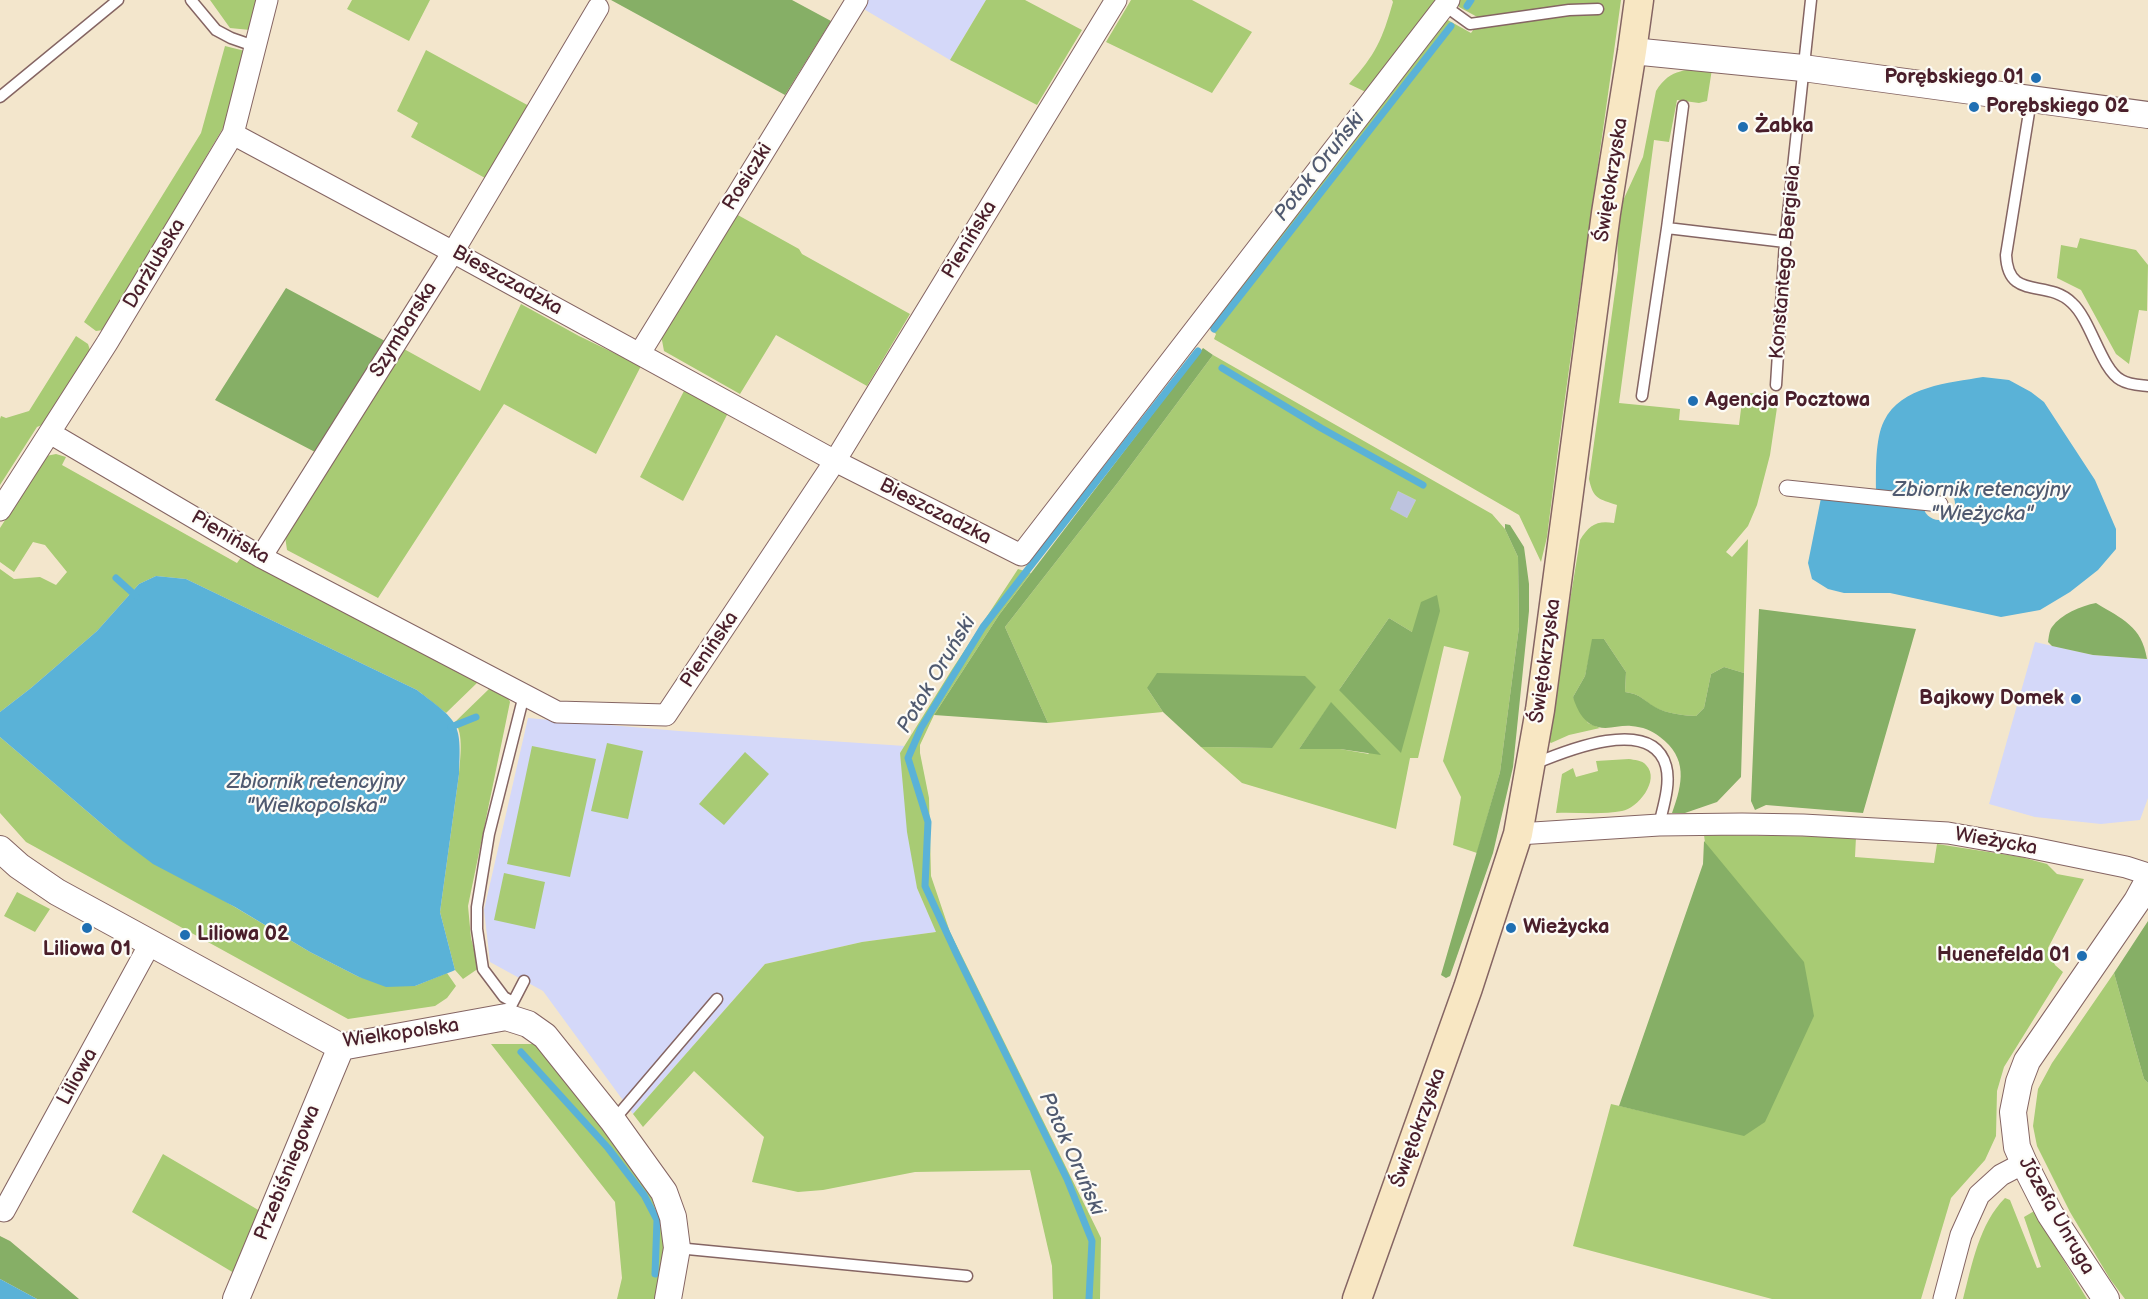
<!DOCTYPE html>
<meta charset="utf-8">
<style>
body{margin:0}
canvas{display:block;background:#f3e6cc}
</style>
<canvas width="2148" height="1299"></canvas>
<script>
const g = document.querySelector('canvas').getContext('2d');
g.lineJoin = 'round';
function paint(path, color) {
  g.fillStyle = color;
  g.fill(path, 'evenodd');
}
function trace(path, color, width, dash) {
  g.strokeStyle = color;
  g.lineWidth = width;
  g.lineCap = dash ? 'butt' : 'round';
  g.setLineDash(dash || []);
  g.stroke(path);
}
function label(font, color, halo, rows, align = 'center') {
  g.font = font + ' "Balsamiq Sans",sans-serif';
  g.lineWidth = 4.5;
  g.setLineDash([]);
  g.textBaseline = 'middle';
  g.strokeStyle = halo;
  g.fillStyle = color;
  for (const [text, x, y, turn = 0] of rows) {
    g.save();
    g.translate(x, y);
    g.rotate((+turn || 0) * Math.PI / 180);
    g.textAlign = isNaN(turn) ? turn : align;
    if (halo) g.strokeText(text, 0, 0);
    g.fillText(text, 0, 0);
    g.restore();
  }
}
const built = new Path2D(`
 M867,0H986L950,60L862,8Z
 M2035,642L2093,655L2148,659V798L2140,820L2101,824L2035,817L1989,804Z
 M528,718L679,731L905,746L900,753L917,888L936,932L862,942L765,964L633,1114L543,991L490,962L484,910Z`);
const industrial = new Path2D(`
 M1398,491L1416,500L1407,518L1389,509Z`);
const green = new Path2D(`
 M210,0H258L250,30L230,28Z
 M352,0H430L409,41L347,9Z
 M986,0H1025L1082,30L1037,105L950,60Z
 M1131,0H1192L1252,32L1212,93L1106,42Z
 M1392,0H1439L1370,94L1349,84C1376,54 1382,40 1393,2Z
 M1459,0H1621C1597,179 1569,357 1547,537L1541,562L1519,515L1214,339L1216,334L1209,327L1446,19L1471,33L1481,19L1459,7L1457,2Z
 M225,46L245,51L226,123L103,330L96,331L84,322L201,133Z
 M426,50L531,107L485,178L411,137L418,123L397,111Z
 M1712,69L1707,101L1699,103L1677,100L1669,142L1654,140L1619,403L1680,409L1679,420L1739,425L1743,393L1779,394L1770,455L1757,505L1748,526L1726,552L1732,557L1748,539L1744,673L1724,667L1711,674L1704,708L1696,716C1686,716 1664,713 1654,707C1642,699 1640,694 1625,692L1626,672L1604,639H1593L1585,676L1573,697L1588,723L1600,728L1569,735L1551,743L1547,740L1580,540C1589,525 1597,520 1614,523L1617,505C1599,499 1593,499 1589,479L1618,270L1617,224L1621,205L1643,157L1656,91C1671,67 1687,70 1712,69Z
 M736,214L799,249L802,254L910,314L867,386L776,335L740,394L664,351L661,335Z
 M2080,238L2136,250L2148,265L2147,311L2139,310L2129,364L2116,354L2081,290L2057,278L2061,245L2077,248Z
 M521,304L579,336L641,366L596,454L504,404L378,598L287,550L285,536L404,349L480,391Z
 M76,336L88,344L90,350L42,425L37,427L0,485V419L1,416L6,418L29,411Z
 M1213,355L1492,514L1505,529L1518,557L1519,627L1500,772L1477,853L1453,845L1461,797L1443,761L1469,652L1444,646L1418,758H1410L1396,829L1242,783L1201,747L1272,748L1147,688L1163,712L1048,723L1005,627L1119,481ZM1398,491L1416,500L1407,518L1390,509ZM1389,618L1412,632L1339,690ZM1331,703L1369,754L1340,749H1299Z
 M685,389L728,413L683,501L640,477Z
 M56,454L66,457L62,465L237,563L242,556L478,682L446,713L417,690L186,579L156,576L139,584L97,631L31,688L0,712V569L14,579L40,577L56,585L67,572L45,545L33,542L14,572L0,562V528L46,456Z
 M1018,569L1031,573L999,615L934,715L920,745V753L929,798L931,876L950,932L1101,1238L1100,1299H1053L1052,1266L1030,1170L915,1172L823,1190L798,1192L752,1182L764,1137L694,1071L643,1127L633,1114L765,964L862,942L936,932L917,888L907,832L900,753L951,671Z
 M490,688L508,698L510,702L468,906L471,938L479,968L463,979L455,970L440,912L459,774C460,758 464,735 455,722Z
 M0,737L116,836L310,952L359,977L415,986L447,973L456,986L447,998L435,1006L348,1019L26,842L0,813Z
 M607,743L643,751L628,819L591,811Z
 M532,746L596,759L570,877L507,864Z
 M745,752L769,774L724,825L699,804Z
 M1629,759C1634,760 1642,760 1646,765C1661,780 1637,809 1622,811C1601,815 1577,812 1556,813L1562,774L1573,768L1576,777L1598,771L1596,761Z
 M1704,835L1856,837L1855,857L1934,863L1937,844L2021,857L2047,864L2057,874L2084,879L2048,948L2055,965L2063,972L2004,1067L1997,1091L1996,1136L1985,1160L1951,1198L1921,1299H1772L1573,1246L1611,1104L1744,1135Z
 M504,873L545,882L535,929L494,920Z
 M17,892L50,909L35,932L4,916Z
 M2114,973L2144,1079L2148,1083V1299H2125L2110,1279L2070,1212L2037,1146L2033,1126L2038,1089L2052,1063Z
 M491,1044H535L622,1151L652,1198L667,1249L660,1299H617L622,1278L615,1202Z
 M163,1154L260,1211L234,1273L132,1212Z
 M2005,1198L2010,1200L2037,1268L2041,1267L2024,1217L2036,1210L2055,1246L2087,1299H1963C1972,1265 1979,1224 2005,1198Z`);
const forest = new Path2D(`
 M611,0H792L831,21L785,95Z
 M286,288L385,341L315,452L215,400Z
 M1203,348L1213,355L1119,481L1005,627L1048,723L934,715L999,615Z
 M1505,524L1510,525L1524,547L1529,584V611L1513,767L1493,853L1450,976L1446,978L1441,975L1500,772L1519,627L1518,557L1505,529Z
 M1437,595L1440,611L1401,753L1339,690L1389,618L1412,632L1421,602Z
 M2096,603C2122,619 2142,626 2147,659L2093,655L2052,646L2048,642C2049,637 2049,631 2052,627C2061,614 2081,606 2096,603Z
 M1759,609L1916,629L1863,813L1766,805L1755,810L1751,801Z
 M1592,639H1604L1626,672L1625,692C1640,694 1642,699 1655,707C1664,713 1686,716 1696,716L1704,708L1711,674L1724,667L1744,673L1741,777L1717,802L1685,813H1672C1683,783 1688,758 1660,737C1651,730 1643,727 1631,726C1620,725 1608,730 1598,727C1584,724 1577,710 1573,697L1585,676Z
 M1157,673L1305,676L1316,687L1272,748L1201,747L1163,712L1147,688Z
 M1331,702L1381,755L1340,749H1299Z
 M1704,841L1804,962L1814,1016L1765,1122L1744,1136L1619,1106L1703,864Z
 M2148,921V1083L2144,1079L2114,973Z
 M0,1236L10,1241L79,1299H37L0,1279Z`);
const water = new Path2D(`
 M1983,377L2009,380L2031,392L2044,402L2095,480L2116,529V549L2098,570L2070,592L2040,610L2001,617L1890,593H1844L1828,589L1812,579L1808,563L1821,498L1876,490C1876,470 1875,439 1884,421C1901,386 1949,383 1983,377Z
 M156,576L186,579L417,690C458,722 462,720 459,774L440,912L455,970L453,971L415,986L386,987L359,977L310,952L235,907L153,864L116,836L0,737V712L31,688L97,631L139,584Z
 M0,1279L37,1299H0Z`);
const pier = new Path2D(`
 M1923 504a16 16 0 1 1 32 0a16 16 0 1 1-32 0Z`);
const stream = new Path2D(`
 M1467,6L1471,0
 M1214,329L1451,26
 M1222,368L1321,428L1423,485
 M116,578L136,596
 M451,727L476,717
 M521,1052L608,1148L644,1195L657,1220L655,1274
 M1089,1299L1092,1241L1067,1179L957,955L925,886L928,822L908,758L921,728L983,627L1198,351`);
const service = new Path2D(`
 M191,0L216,30L231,38L254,46
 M1445,6L1470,24L1569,10L1598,9
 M0,97L118,0
 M2031,100L2006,255C2008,302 2047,278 2072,303C2091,320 2101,369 2121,380C2129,385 2139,385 2148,386
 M1667,228L1683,106
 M1776,385L1785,242L1811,0
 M1642,396L1667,228L1785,242
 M1534,764C1565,751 1652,715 1666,766C1671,784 1663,807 1659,825
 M513,1002L504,997L483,969L477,929V907L489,834L524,695
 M510,1008L524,981
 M613,1121L717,999
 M677,1248L967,1276`);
const pedestrian = new Path2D(`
 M1787,488L1940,504`);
const minor = new Path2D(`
 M233,134L453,252L835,461L1021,555L1449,0
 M640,353L857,0
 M50,433L261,557L557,712L666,715L835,461L1116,0
 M0,510L107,343L233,134L267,0
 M261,557L453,252L598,8
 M1518,834L1659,825L1742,824L1803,825L1948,833L2028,847L2126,867L2148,874
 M4,1211L151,942
 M1944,1299L1961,1235L1979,1195L2001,1175L2024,1163`);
const tertiary = new Path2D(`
 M1632,51L1803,68L2148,115
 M0,849L19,866L57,892L341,1047L506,1017L528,1024L545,1036L613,1121L664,1192L673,1217L677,1248L668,1299
 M236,1299L341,1047
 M2106,1299L2050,1214L2024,1163L2017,1147L2013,1112L2019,1082L2027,1061L2137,901L2148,881`);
const secondary = new Path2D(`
 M1357,1299L1468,988L1518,834L1540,710L1606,213L1632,51L1639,0`);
const markers = [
 [2036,78,6,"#1f6fb2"],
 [1974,107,6,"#1f6fb2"],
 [1743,127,6,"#1f6fb2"],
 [1693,401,6,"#1f6fb2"],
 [2076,699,6,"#1f6fb2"],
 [87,928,6,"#1f6fb2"],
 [1511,928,6,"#1f6fb2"],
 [185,935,6,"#1f6fb2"],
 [2082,956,6,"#1f6fb2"]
];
const poiNames = [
 ["Porębskiego 01",2024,78,"right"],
 ["Porębskiego 02",1986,107],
 ["Żabka",1755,127],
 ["Agencja Pocztowa",1705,401],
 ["Bajkowy Domek",2064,699,"right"],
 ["Wieżycka",1523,928],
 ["Liliowa 02",197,935],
 ["Liliowa 01",87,950,"center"],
 ["Huenefelda 01",2070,956,"right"]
];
const streetNames = [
 ["Rosiczki",748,177,-58],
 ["Świętokrzyska",1612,180,-81],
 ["Pienińska",970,240,-59],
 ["Konstantego Bergiela",1786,262,-85],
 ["Darżlubska",155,264,-59],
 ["Bieszczadzka",507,281,29],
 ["Szymbarska",404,330,-58],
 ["Bieszczadzka",935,512,27],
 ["Pienińska",230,538,30],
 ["Pienińska",710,650,-56],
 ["Świętokrzyska",1546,661,-82],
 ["Wieżycka",1996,842,10],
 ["Wielkopolska",401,1034,-8],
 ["Liliowa",78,1077,-61],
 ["Świętokrzyska",1419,1128,-70],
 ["Przebiśniegowa",288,1173,-68],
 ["Józefa Unruga",2056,1216,60]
];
const waterNames = [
 ["Potok Oruński",1320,167,-52],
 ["Zbiornik retencyjny",1982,491],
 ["\"Wieżycka\"",1982,515],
 ["Potok Oruński",937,675,-59],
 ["Zbiornik retencyjny",316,783],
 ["\"Wielkopolska\"",316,807],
 ["Potok Oruński",1071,1154,66]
];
paint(built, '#d4d8f9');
paint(industrial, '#bdc3de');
paint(green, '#a8cb74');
paint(forest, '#86af66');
paint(water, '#5ab2d7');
paint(pier, '#f3e6cc');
trace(stream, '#5ab2d7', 7);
trace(service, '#856563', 13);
trace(pedestrian, '#856563', 17);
trace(minor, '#856563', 23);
trace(tertiary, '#856563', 28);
trace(secondary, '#856563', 31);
trace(service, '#fff', 10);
trace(pedestrian, '#fff', 15);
trace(minor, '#fff', 21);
trace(tertiary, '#fff', 26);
trace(secondary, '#f8e7c3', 28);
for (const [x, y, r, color] of markers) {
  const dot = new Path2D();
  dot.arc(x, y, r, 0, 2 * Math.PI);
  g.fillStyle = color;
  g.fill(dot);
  trace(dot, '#fdfcf7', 2);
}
label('bold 20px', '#4a1f2b', '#fdfcf7', poiNames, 'left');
label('20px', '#4a1f2b', '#fdfcf7', streetNames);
label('italic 21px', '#505a70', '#fdfcf7', waterNames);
</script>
